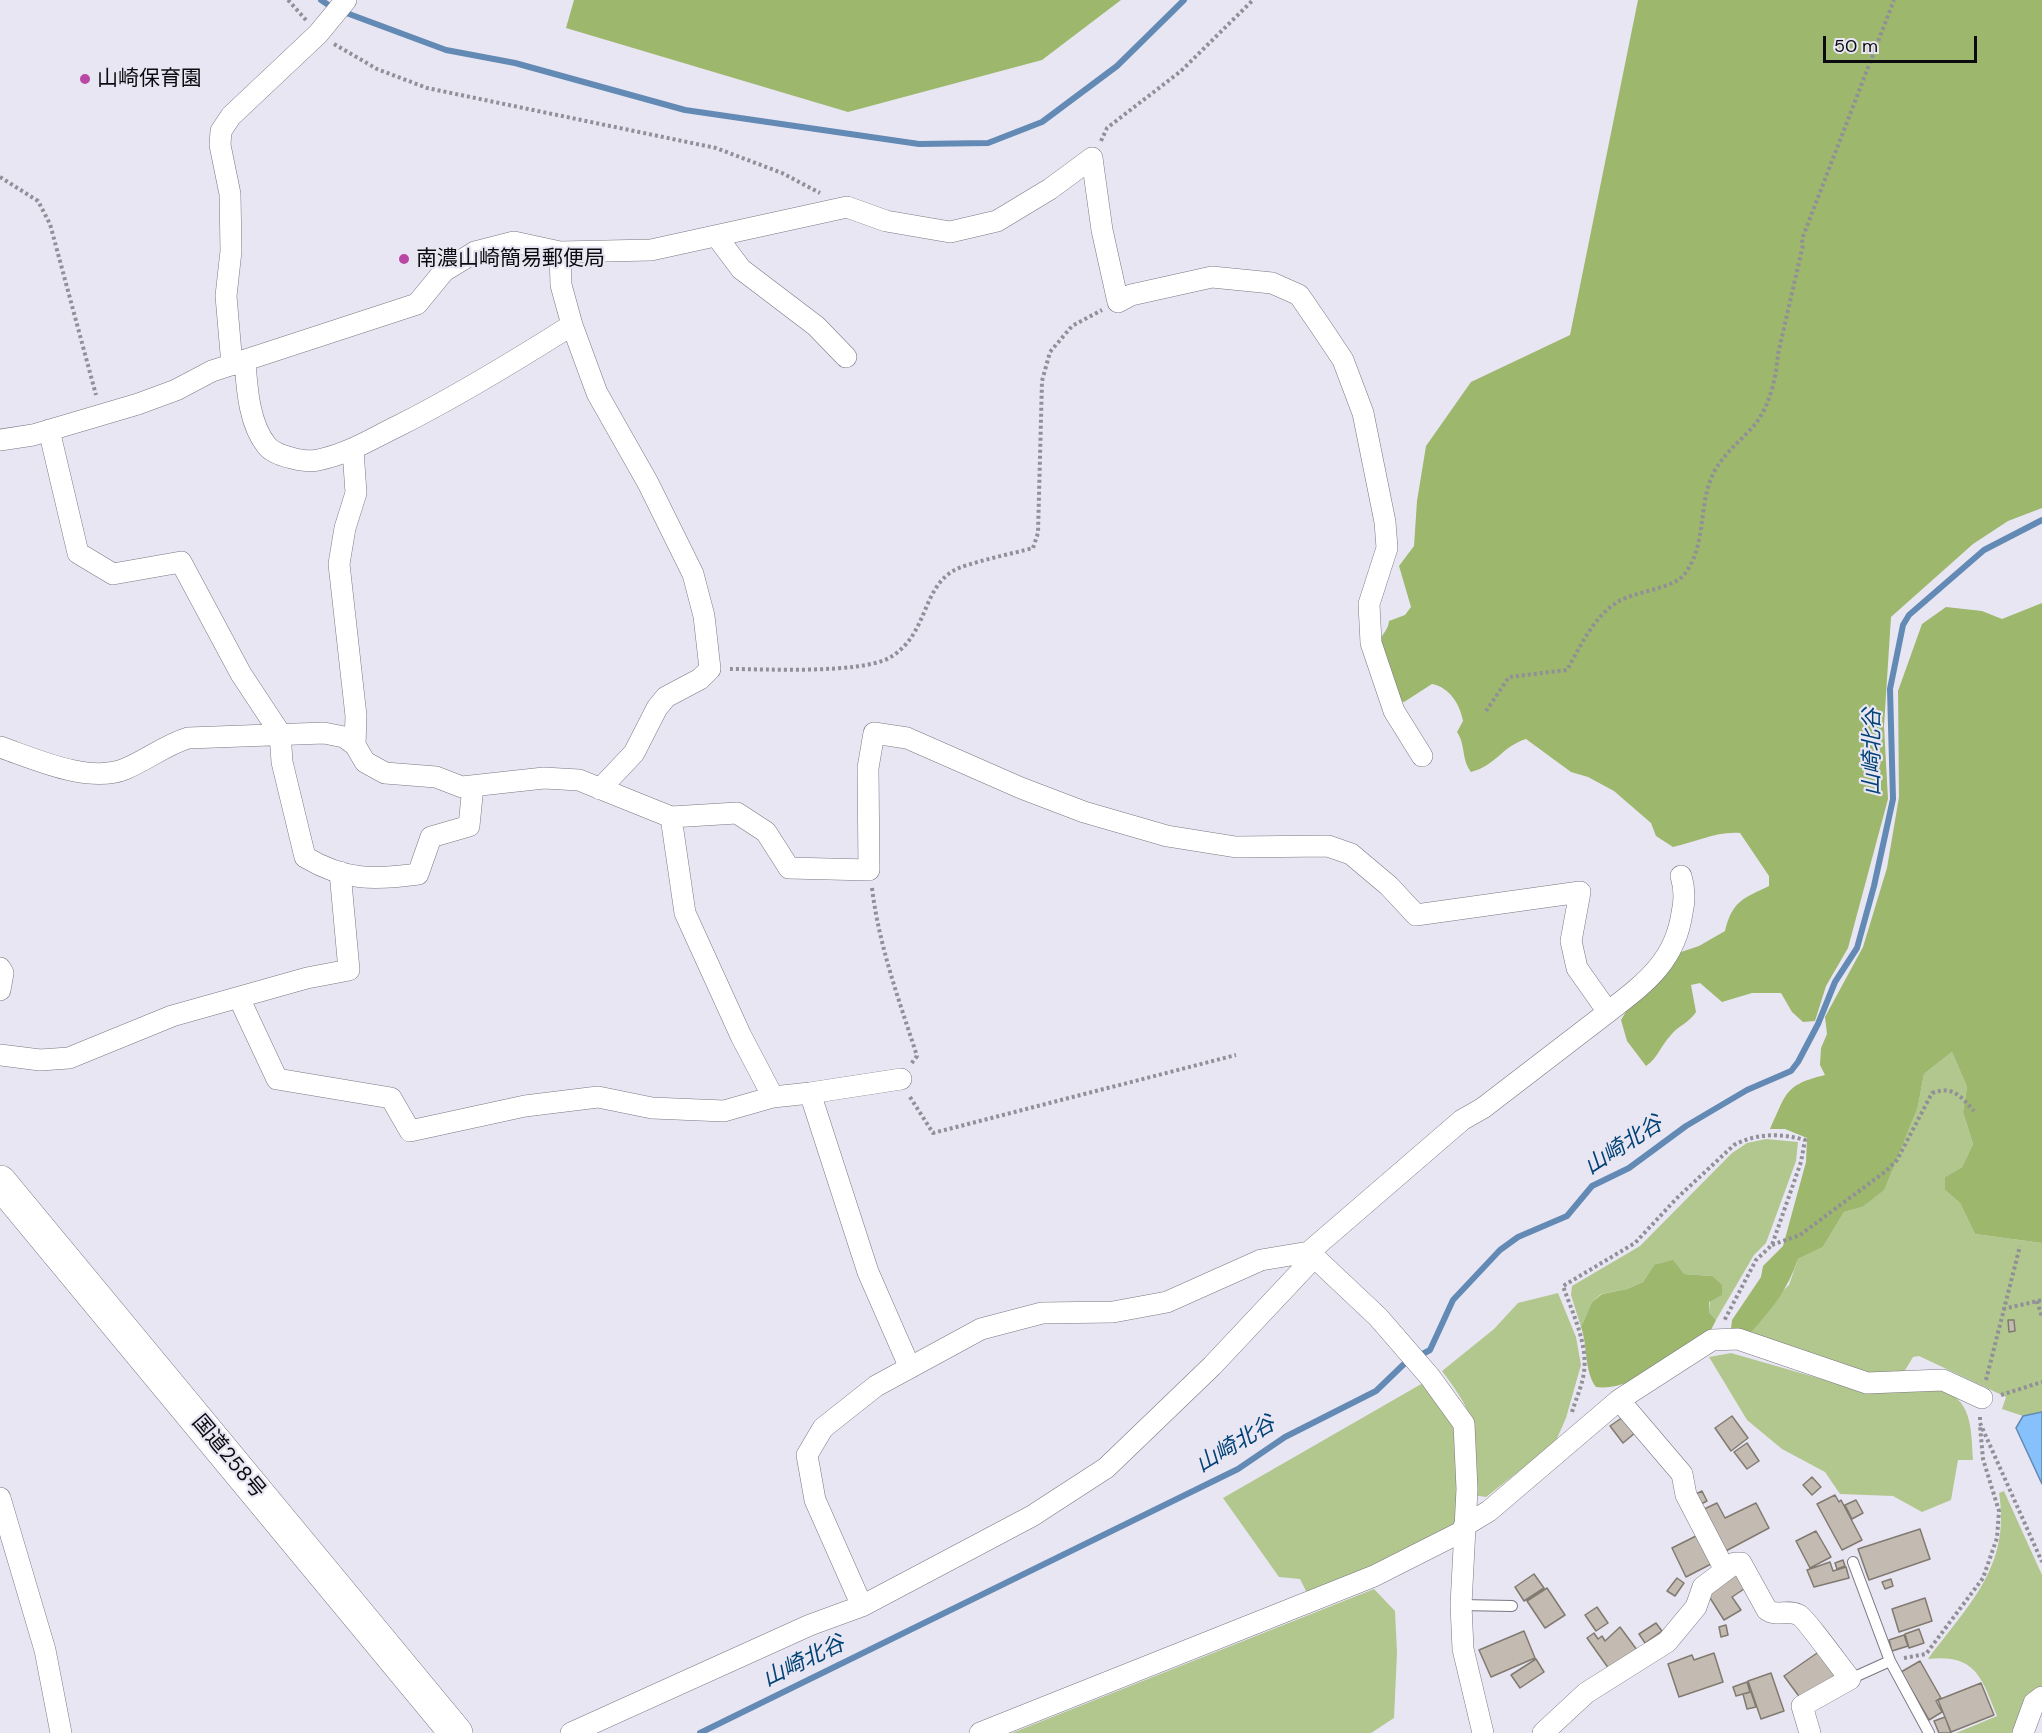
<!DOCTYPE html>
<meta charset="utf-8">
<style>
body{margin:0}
#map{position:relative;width:2042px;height:1733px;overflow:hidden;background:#e9e6f3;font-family:"DM Sans",sans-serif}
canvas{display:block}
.scale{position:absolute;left:1823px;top:36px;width:154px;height:27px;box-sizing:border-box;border:3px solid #0c0b0f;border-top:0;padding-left:8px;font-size:18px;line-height:21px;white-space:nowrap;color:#0c0b0f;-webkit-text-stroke:4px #e9e6f3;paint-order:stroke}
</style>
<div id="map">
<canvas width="2042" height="1733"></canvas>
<div class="scale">50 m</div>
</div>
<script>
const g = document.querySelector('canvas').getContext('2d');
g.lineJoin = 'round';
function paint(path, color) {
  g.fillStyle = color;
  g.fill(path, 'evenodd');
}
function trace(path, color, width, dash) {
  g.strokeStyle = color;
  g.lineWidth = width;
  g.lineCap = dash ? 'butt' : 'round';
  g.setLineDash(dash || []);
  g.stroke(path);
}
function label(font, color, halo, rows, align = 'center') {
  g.font = font + ' "DM Sans","Noto Sans JP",sans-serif';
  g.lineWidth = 4.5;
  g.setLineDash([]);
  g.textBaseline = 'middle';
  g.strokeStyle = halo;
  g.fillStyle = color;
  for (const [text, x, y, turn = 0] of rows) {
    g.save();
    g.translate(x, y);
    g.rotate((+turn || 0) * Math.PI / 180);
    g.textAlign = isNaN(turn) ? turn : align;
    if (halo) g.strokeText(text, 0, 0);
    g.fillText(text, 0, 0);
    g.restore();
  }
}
const green = new Path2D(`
 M1952,1052L1967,1087L1963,1112L1973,1144L1962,1167L1945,1177V1190L1960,1203L1975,1234L2042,1243V1412L2023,1416L2002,1409L2006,1397L1919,1356L1913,1357L1904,1372L1872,1375L1739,1333L1789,1285L1798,1259L1823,1247L1844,1212L1862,1207L1918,1106L1924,1074Z
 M1766,1139L1798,1142L1796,1161L1766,1243L1754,1255L1716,1320L1709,1312L1712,1276L1684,1274L1654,1265L1643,1282L1627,1289L1601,1294L1592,1302L1581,1327L1571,1295L1572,1286L1640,1246L1732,1153L1747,1143Z
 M1558,1293L1576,1337L1581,1365L1566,1418L1555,1443L1486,1497L1473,1495C1477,1434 1481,1422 1442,1371L1494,1329L1518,1303Z
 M1731,1353L1870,1393L1937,1390C1973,1396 1971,1430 1973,1460H1958L1951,1500L1922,1512L1893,1496L1840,1494L1825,1472L1782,1449L1747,1420L1709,1357Z
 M1423,1383L1452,1423L1456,1442L1457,1519L1449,1530L1376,1566L1308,1595L1300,1579L1279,1577L1223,1498Z
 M2004,1491L2042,1575V1691L2018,1733H1956L1997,1716C1981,1677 1976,1654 1928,1659C1968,1605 2011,1567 1999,1493Z
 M1374,1589L1395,1611L1397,1653L1394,1718L1371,1733H1012Z`);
const forest = new Path2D(`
 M574,0H1121L1042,60L848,112L566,28Z
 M1638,0H2042V508L2008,521L1973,544L1891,617L1884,726L1888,799L1848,948L1826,986L1815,1021L1803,1022L1792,1012L1781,993H1752L1722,1002L1700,983L1691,985L1696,1012C1689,1023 1679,1025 1671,1035C1661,1045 1658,1058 1646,1066L1627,1041L1621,1020L1634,998L1678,953L1699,946L1725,931C1732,901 1744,898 1769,886V876L1740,833C1717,831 1696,842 1673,847L1656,836L1651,823L1614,791L1588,777L1571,772L1526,739C1501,747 1497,765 1471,772C1461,759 1466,745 1457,732L1463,721C1460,704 1449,687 1432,684L1404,702L1397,700C1390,683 1375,658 1381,639C1384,631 1388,630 1389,621L1405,615L1411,607L1399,566L1414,546L1417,501L1426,446L1471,382L1570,335Z
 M2042,603V1243L1975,1234L1960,1203L1945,1190V1177L1962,1167L1973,1144L1963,1112L1967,1087L1952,1052L1924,1074L1918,1106L1884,1190L1862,1207L1844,1212L1823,1247L1798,1259C1788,1289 1772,1309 1751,1332L1739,1333L1731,1329L1732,1320L1761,1277L1763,1266L1783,1246L1806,1162L1807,1138L1785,1129H1770C1787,1093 1784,1085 1825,1075L1820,1065L1821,1048L1827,1034L1825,1017L1863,947L1887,868L1899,797L1898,691L1922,624L1946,607L1982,611L2002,619Z
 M1673,1260L1684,1274L1712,1276L1722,1285V1295L1709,1302V1312L1716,1320L1711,1330C1679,1351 1635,1392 1596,1387C1584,1371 1588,1347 1581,1327L1592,1302L1602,1294L1627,1289L1643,1282L1654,1265Z`);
const water = new Path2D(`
 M2042,1412V1484L2016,1428L2023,1416Z`);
const stream = new Path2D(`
 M321,0L333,8L446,50L515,63L685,110L919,144L988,143L1042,122L1117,66L1184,0
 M700,1733L1238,1469L1285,1437L1376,1391L1404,1364L1430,1350L1453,1300L1500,1250L1518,1237L1567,1216L1592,1186L1629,1168L1686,1126L1747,1090L1791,1071L1798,1062L1818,1024L1835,982L1857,948L1874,886L1893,799L1890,689L1903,625L1909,615L1984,550L2042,520`);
const building = new Path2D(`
 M2008,1320H2014L2015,1331L2009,1332Z
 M1732,1416L1748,1438L1731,1451L1715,1428Z
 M1623,1417L1635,1433L1623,1443L1610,1426Z
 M1747,1443L1759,1461L1747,1469L1734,1452Z
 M1812,1477L1821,1487L1812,1495L1803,1485Z
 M1702,1491L1707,1501L1699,1505L1694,1495Z
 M1835,1495L1839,1502L1841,1500L1862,1540L1842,1550L1817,1504Z
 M1856,1500L1863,1513L1852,1519L1845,1505Z
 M1717,1503L1725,1518L1756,1503L1769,1528L1722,1553L1700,1511Z
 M1920,1529L1930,1559L1869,1580L1858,1549Z
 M1816,1531L1831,1557L1810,1568L1796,1541Z
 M1698,1535L1713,1563L1686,1577L1672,1548Z
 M1843,1560L1845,1566L1837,1569L1835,1563Z
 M1830,1562L1833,1571L1846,1567L1849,1578L1814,1587L1807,1570Z
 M1739,1569L1750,1585L1732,1597L1741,1610L1724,1620L1705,1590Z
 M1534,1574L1544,1588L1524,1601L1515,1587Z
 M1677,1578L1684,1583L1675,1596L1667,1591Z
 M1891,1579L1893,1586L1885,1589L1882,1582Z
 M1547,1588L1565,1615L1545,1628L1527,1601Z
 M1925,1598L1932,1621L1899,1632L1892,1609Z
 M1597,1607L1608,1623L1596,1631L1585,1615Z
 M1656,1623L1662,1631L1645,1643L1639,1634Z
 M1726,1625L1728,1635L1721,1637L1719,1627Z
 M1620,1627L1637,1650L1609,1669L1587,1638L1594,1633L1598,1639L1602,1636L1605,1641Z
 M1919,1629L1924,1643L1909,1648L1905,1634Z
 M1524,1631L1535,1658L1491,1677L1479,1650Z
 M1904,1635L1908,1646L1892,1651L1889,1640Z
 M1820,1651L1837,1674L1801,1699L1784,1676Z
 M1714,1653L1723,1682L1679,1697L1668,1664L1692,1655L1694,1660Z
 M1536,1659L1544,1672L1520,1688L1511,1675Z
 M1920,1661L1941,1698L1936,1701L1942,1712L1929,1720L1901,1672Z
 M1771,1673L1784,1711L1761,1719L1748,1681Z
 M1747,1682L1750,1692L1736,1696L1733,1687Z
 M1981,1683L1994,1715L1951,1732L1938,1700Z
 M1751,1692L1756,1707L1747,1709L1743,1694Z
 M1945,1717L1951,1733H1939L1934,1721Z`);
const path = new Path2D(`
 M288,0L306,20
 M334,44L377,69L427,88L716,148L782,173L820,193
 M1101,141L1107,128L1181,71L1253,0
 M0,177L38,201L50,224L96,395
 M730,669C767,669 859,674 889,658C928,636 921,590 953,571C966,563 1015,553 1033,548L1038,533L1042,381L1050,352L1072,326L1102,310
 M1486,711L1509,677L1567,670C1581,645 1594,616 1619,601C1635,592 1672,588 1683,576C1708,546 1697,505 1714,472C1724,454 1737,444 1750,430C1769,411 1776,379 1778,354L1803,245L1802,239L1894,0
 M872,888C879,946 899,1000 917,1056L911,1064
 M910,1097L933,1133L1236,1055
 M1772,1245L1800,1235L1886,1171L1897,1160L1932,1093C1953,1085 1961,1097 1974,1111
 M2037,1301L2042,1317
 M2003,1309L2042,1300
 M1986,1380L2020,1246
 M2001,1395L2042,1382
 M1572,1412C1576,1399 1582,1386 1584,1372C1588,1344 1572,1312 1563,1286L1635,1243L1677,1198L1734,1145C1757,1133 1780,1133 1805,1140L1801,1162L1772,1245L1756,1260L1724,1321
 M1980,1417V1423L2042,1562
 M1904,1658L1926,1654L1983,1578L1997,1538L1999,1511L1983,1459L1980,1426`);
const lane = new Path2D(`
 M1853,1562L1890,1661L1929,1733
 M1461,1605L1512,1606
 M1850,1679L1890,1661`);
const street = new Path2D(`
 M717,237L741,269L816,326L846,357
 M560,252L561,285L572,325L597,393L648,483L693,574L704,616L710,669L700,679L666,697L657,708L634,753L600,789
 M245,362C247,389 249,424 267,446C275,456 306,463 318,460C348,454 371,439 398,426C458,396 515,361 572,325
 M232,365L226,296L231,251L230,194L220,145L221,131L231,116L318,34L346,0
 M49,430L78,553L113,574L181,562L241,674L280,733L282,762L305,857C345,881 375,880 418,874L431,837L469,826L473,786
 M0,440L33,435L138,404L176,390L212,371L417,304L444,271L475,252L514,242L560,252L651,250L847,207L886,221L950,232L997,221L1050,189L1092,158L1102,230L1118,302L1131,295L1212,277L1272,283L1299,295L1321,327L1343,360L1363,413L1385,522L1387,548L1369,604L1371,643L1394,711L1422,756
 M353,450L356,493L345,528L339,564L356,716L355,745
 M0,747C35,759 89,784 125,769C147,760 165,745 188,738L324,733L344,737L355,745L365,762L385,773L436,777L462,787L544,778L579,780L671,817L737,813L766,832L789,868L869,870L868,768L874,733L907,738L1021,788L1084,812L1167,836L1236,847L1328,846L1351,854L1389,886L1416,915L1580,892L1571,941L1577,968L1608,1012L1483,1108L1462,1120L1309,1252L1261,1260L1167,1302L1113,1312L1042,1313L981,1329L876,1386L823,1428L807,1455L815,1500L862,1606L810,1625L571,1733
 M671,817L685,913L741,1036L773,1097L810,1093L868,1272L910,1368
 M0,968L3,973L0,990
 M239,998L277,1079L391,1098L410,1131L525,1106L598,1097L652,1108L724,1111L773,1097
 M1608,1012C1644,984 1675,962 1682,913C1685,900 1685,889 1681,876
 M0,1055L40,1060L69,1058L172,1016L307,978L349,970L340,872
 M810,1093L901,1079
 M1309,1252L1378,1317L1430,1377L1464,1424L1467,1489L1461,1605L1463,1649L1483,1733
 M1619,1400L1682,1474L1686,1495L1725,1570
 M0,1498L45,1650L61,1733
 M1464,1526L1489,1511L1619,1400L1712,1340L1738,1339L1867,1383L1943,1380L1982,1398
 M862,1606L1032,1516L1106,1468L1212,1366L1306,1266L1309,1252
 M980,1733L1374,1576L1463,1531
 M1543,1733L1586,1693L1667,1642L1696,1607L1703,1587L1735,1563H1741L1767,1610C1777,1617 1789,1609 1799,1615C1805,1618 1842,1669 1850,1679L1802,1706L1810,1733
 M2023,1733L2034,1703L2042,1697`);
const highway = new Path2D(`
 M0,1182L456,1733`);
const markers = [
 [85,79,6,"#b948a4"],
 [404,259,6,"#b948a4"]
];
const poiNames = [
 ["山崎保育園",97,79],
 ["南濃山崎簡易郵便局",416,259]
];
const streetNames = [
 ["国道258号",228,1457,50]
];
const waterNames = [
 ["山崎北谷",1873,752,-90],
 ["山崎北谷",1624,1146,-33],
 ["山崎北谷",1236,1445,-31],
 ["山崎北谷",804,1662,-26]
];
paint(green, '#b1c78e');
paint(forest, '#9db76d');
paint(water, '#87c1fb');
trace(water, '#628ab4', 1.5);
trace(stream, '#628ab4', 6);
paint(building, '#c3bbb1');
trace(building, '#817a70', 1.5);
trace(lane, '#797782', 12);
trace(street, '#797782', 22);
trace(highway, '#797782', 34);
trace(path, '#918f98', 4, [3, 3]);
trace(lane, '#fff', 10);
trace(street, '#fff', 21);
trace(highway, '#fff', 33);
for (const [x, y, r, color] of markers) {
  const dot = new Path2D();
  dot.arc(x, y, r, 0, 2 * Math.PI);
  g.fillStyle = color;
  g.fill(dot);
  trace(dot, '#e9e6f3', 2);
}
label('21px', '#0c0b0f', '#e9e6f3', poiNames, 'left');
label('21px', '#0c0b0f', '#e9e6f3', streetNames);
label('italic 22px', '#004276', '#e9e6f3', waterNames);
</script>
